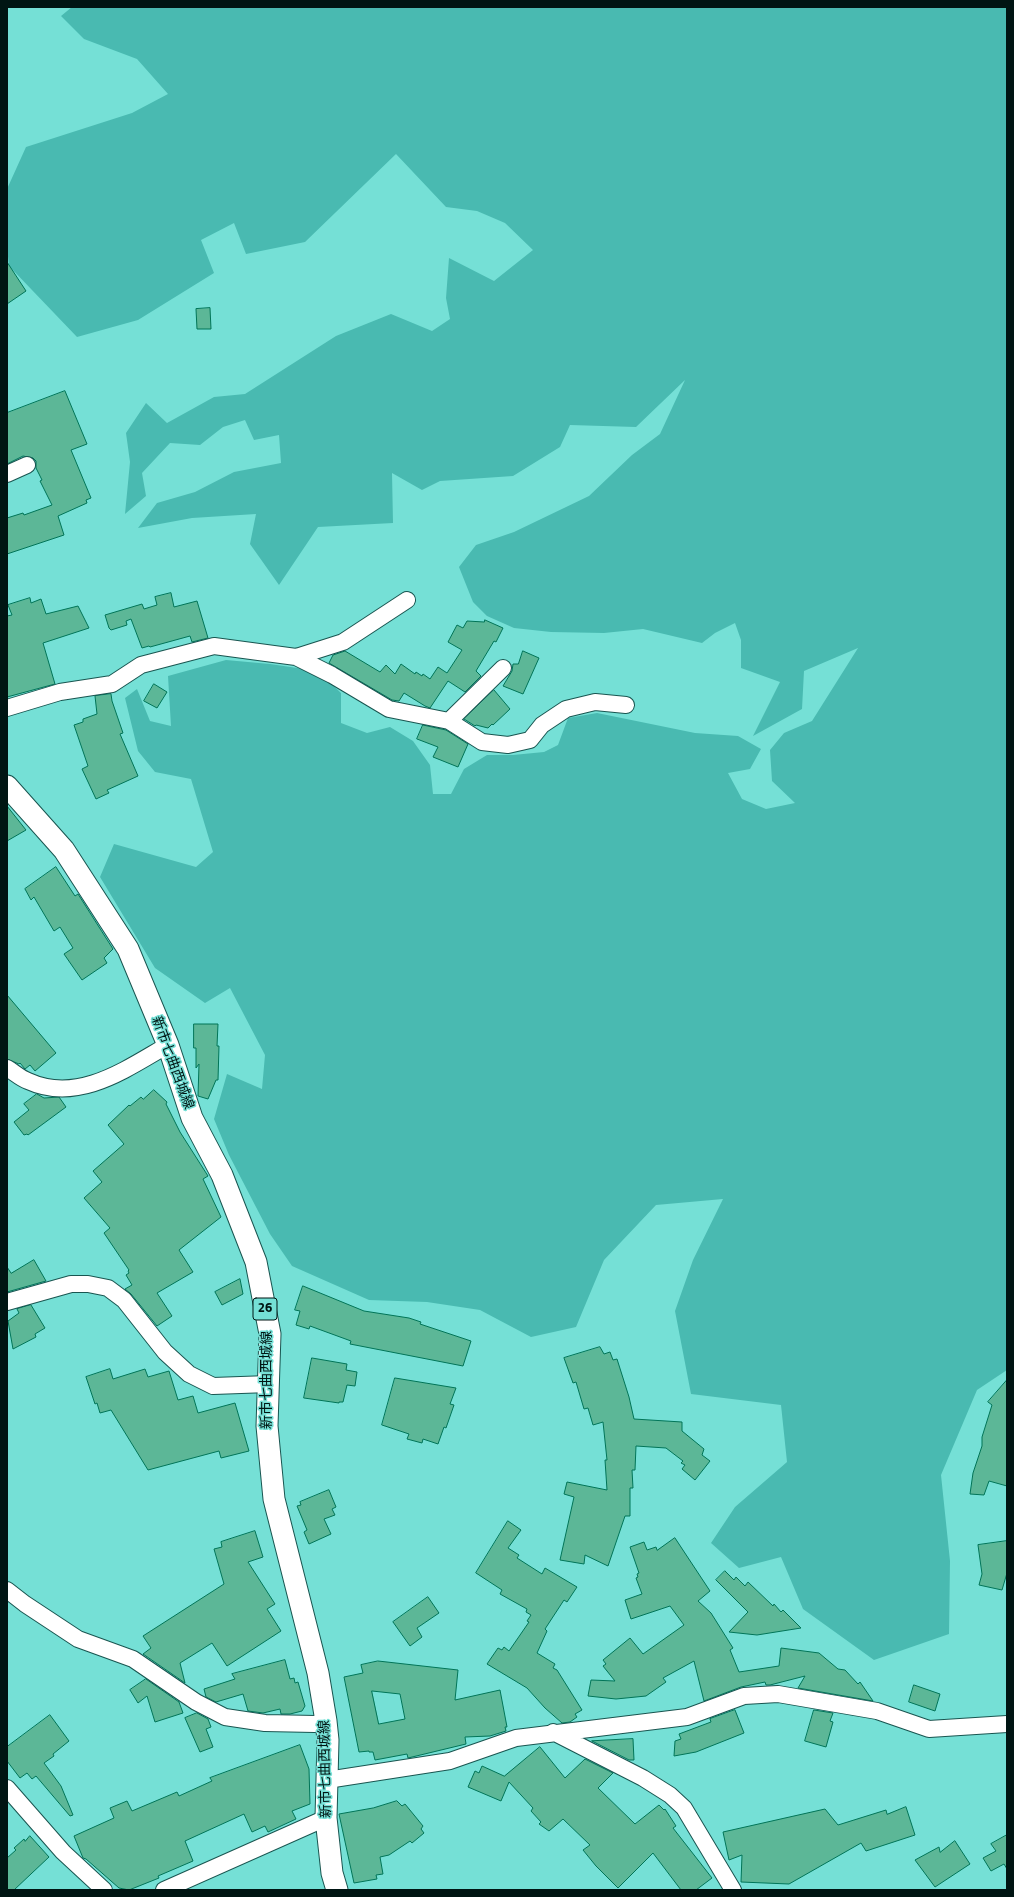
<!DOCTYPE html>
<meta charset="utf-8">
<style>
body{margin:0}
#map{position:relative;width:1014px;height:1897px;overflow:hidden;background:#75e0d6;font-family:"Titillium Web",sans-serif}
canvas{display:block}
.frame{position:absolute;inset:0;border:8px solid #001513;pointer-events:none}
</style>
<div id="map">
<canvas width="1014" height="1897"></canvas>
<div class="frame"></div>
</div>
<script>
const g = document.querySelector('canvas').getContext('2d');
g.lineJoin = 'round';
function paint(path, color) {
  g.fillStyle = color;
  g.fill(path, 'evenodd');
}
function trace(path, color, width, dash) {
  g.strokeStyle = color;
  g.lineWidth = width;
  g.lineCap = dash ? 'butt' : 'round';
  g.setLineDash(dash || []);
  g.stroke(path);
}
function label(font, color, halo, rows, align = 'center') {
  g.font = font + ' "Titillium Web","Noto Sans JP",sans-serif';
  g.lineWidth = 3;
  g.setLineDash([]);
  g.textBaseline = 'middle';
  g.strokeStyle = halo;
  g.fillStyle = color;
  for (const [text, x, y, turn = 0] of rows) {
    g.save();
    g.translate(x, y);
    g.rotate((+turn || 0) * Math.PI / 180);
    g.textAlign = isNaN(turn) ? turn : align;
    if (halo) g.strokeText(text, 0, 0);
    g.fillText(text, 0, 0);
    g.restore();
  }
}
const green = new Path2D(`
 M72,7H1007V1370L977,1390L941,1475L950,1561L949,1634L874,1660L803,1609L781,1557L739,1568L711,1543L735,1507L787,1462L781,1405L691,1394L675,1311L693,1260L723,1199L656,1205L604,1260L576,1327L531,1337L480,1310L427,1302L369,1300L292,1266L270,1234L229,1155L214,1119L227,1074L262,1089L265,1055L230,988L205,1003L155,968L100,877L114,844L196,867L213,852L191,779L155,772L138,751L125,698L137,689L150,721L171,726L168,676L226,660L270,664L318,671L341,693V723L367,733L390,727L413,741L430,765L433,794H451L464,769L487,755H513L544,752L558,745L568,718L597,713L695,733L738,736L761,749L750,769L728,773L742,799L766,809L795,803L772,781L770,750L784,733L812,721L858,648L804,671L802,709L753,736L780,682L741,668V640L735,623L715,633L702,643L643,629L604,633L551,632L514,628L487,616L473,602L459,567L476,545L514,532L589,496L632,455L660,434L685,380L636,427L570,425L560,447L513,476L440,481L422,490L392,473L393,523L318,527L279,585L250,544L256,514L192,518L138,528L157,503L195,492L234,472L281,463L279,435L254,440L245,420L223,427L200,445L170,443L142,473L146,496L125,514L130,462L126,433L146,403L167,423L214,397L245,394L336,336L391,314L432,331L450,319L446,298L449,258L494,281L533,250L505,223L477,211L446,207L396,154L305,242L246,254L234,223L201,240L214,273L138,320L77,337L9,266L7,247V189L26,147L132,113L168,94L137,59L84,39L61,16Z`);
const building = new Path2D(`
 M7,262L26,291L7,304Z
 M210,308L211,329H197L196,309Z
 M65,391L87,444L71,450L91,498L86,500L87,503L58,516L64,535L7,554V518L23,513L24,515L52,505L40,481L42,480L36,468V461L33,458L23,456L7,464V413Z
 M171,593L174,607L197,601L208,638L192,642L190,636L150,647L149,646L142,648L131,619L126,621L127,625L111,630L109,628L105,615L142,604L144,609L157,605L155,597Z
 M30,598L31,603L41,599L46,614L78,606L89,628L43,643L55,684L7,697V616L12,615L8,605Z
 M485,620L503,628L496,642L494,641L476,671L481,676L465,692L448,681L430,708L425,706L404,693L399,701L392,700L329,663L333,655L345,651L380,672L386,665L395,674L401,664L415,674L416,672L422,676L423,674L430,679L438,667L447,673L462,650L448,642L457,625L463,628L467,621L484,622Z
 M523,651L539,658L523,694L503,686L512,671L513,664H518Z
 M154,684L167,692L157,708L144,701Z
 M494,690L510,709L493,725L492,724L488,728L476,725L475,726L464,719Z
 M111,694L112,701L123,733L120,734L138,776L107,790L109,793L96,799L82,769L88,766L74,725L83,722V719L97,714L95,696Z
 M423,725L446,730L468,744L458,767L433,757L438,747L417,739Z
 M7,806L26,830L7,841Z
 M56,867L75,896L78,894L113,949L104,958L107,963L82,980L64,954L73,948L60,927L54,931L34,897L31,900L25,889Z
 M7,995L56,1053L35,1071L30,1065L25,1069L20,1063L19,1064L7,1059Z
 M194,1024H218L217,1046H219L218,1080H216L208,1099L198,1096L199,1064L196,1068V1048H194Z
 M154,1090L167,1102L166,1104L180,1132L208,1176L203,1179L221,1217L179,1250L193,1272L157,1293L172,1316L157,1326L131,1294L125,1289L132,1285L126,1275L129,1273L128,1271L129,1270L104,1233L110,1228L84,1198L102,1182L93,1171L124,1144L108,1125L129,1105L130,1106L141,1097L143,1099Z
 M37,1094L44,1098L59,1097L66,1107L28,1135L27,1134L24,1135L14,1122L29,1110L24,1104Z
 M34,1260L46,1281L7,1292V1267L11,1273Z
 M240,1279L243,1294L222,1305L215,1292Z
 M303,1286L364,1311L409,1318L421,1322L420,1324L471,1341L463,1366L350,1344L351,1341L310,1326L309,1329L296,1325L300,1311L295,1310Z
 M31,1305L45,1328L35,1334L36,1337L13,1349L8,1321L19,1313L17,1309Z
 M600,1347L604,1354L610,1352L613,1360L617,1359L629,1397L634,1419L682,1422V1431L704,1449L702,1455L710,1461L695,1480L682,1469L685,1465L681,1463L683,1461L666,1448L636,1446L635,1470H632L633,1488H630V1516H625L608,1566L585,1555L584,1564L560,1560L574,1497L564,1494L567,1482L607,1490L605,1460H607L603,1422L593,1425L588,1408L584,1409L576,1382L573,1383L564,1358Z
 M312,1358L347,1364L346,1370L357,1372L355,1386L347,1385L343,1402H339V1403L304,1398Z
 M110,1369L113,1379L145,1369L148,1377L169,1371L178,1400L193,1396L198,1413L235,1403L249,1451L221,1458L219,1451L148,1470L111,1410L100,1413L97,1403L95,1404L86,1377Z
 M395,1378L456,1388L450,1404L454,1405L446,1428L444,1427L438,1444L423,1439L422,1443L407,1439L409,1434L382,1425Z
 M1007,1380V1486L989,1481L984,1495L970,1494L973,1473L982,1446V1437L992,1405L988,1402Z
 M329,1490L336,1507L332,1509L335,1515L324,1519L331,1534L309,1544L304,1532L307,1530L297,1506L301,1505L300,1502Z
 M508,1521L521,1530L508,1548L519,1555L517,1558L542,1574L545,1568L577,1587L567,1602L564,1600L545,1629L547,1631L537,1653L555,1664L553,1668L557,1670L582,1710L575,1714L577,1717L570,1722L562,1723L545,1708L527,1688L487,1664L498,1648L502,1650L504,1647L509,1651L529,1622L527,1621L531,1615L526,1612L527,1609L500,1594L502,1590L476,1573Z
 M255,1531L263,1557L248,1562L275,1604L267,1609L281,1631L227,1666L212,1643L180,1663L185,1683L143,1654L151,1648L143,1636L224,1584L214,1549L222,1547L221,1542Z
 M675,1538L710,1591L698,1601L711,1613L733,1648L730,1650L739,1672L779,1666L781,1648L819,1653L838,1669L845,1670L858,1684L860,1682L873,1701L798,1688L805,1676L770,1685H766L765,1682L741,1687L704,1701L694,1661L663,1678L666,1682L646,1696L616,1699L588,1696L591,1680L615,1681L603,1666L606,1664L603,1660L630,1638L643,1654L684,1625L670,1606L631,1619L625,1600L642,1594L636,1578L638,1577L637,1574L639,1573L630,1547L644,1542L647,1550L656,1547L657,1550Z
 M1007,1541V1573L1002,1590L979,1585L982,1574L978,1545Z
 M725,1571L734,1580L736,1577L745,1586L748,1582L773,1606L774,1604L781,1612L783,1610L801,1628L757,1635L729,1632L748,1612L716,1580Z
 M428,1597L439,1613L417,1628L422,1637L410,1646L393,1622Z
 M285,1660L290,1679L294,1678L295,1683L298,1682L305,1706L302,1711L290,1714H281L280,1709L263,1713L248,1711L243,1694L216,1702L206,1697L204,1689L235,1679L232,1674Z
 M378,1661L458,1670L455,1700L500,1690L507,1727H505L506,1731L490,1736L465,1737L466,1744L408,1758L407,1754L375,1760L373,1752H369V1751L359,1752L344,1677L363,1673L361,1665ZM372,1691L400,1694L405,1719L379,1724Z
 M146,1679L179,1702L183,1713L155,1722L147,1696L138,1703L130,1690Z
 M914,1685L940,1694L935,1711L909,1702Z
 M735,1710L744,1733L696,1752L674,1756L675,1741L681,1739L679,1734L711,1722L710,1719Z
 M814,1710L833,1713L830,1721L833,1722L826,1747L805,1741Z
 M197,1713L208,1719L211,1727L206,1729L213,1747L200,1752L185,1718Z
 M50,1715L69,1741L53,1754L54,1756L44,1763L61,1786L73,1815L70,1816L36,1776L32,1779L27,1773L20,1778L7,1761V1747Z
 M633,1739L634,1760H629L592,1741Z
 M300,1745L309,1769L310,1804L292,1811L296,1819L268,1832L265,1826L252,1832L244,1814L185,1841L193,1861L158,1876L159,1878L129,1890L119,1888L86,1859L83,1858L74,1836L114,1818L110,1808L127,1801L132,1811L177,1792L179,1796L212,1781L210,1778Z
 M540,1747L565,1778L585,1759L613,1773L598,1788L635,1824L659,1805L664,1810L665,1809L676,1826L673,1828L712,1878L696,1890H681L653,1853L618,1888L596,1866L583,1850L590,1845L563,1819L549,1831L539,1824L541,1822L531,1811L533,1808L509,1782L501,1801L468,1787L475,1771L479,1773L482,1766L504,1776Z
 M397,1801L402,1806L405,1804L423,1826L421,1829L424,1833L412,1843L410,1841L389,1855L380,1857L383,1874L376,1875L377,1879L354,1883L339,1814L373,1808Z
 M906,1807L915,1835L866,1851L861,1843L789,1884L741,1882L742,1855L729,1860L723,1832L825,1809L838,1825L886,1810L887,1814Z
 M1007,1835V1869L1004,1864L991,1871L983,1858L996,1851L991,1844Z
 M30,1836L49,1857L14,1890H7V1858L16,1850L14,1848L24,1839L25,1841Z
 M955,1841L970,1864L935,1887L915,1860L939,1847L940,1852Z`);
const minor = new Path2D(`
 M7,474L27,465
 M296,657L343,642L407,600
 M7,708L60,692L112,684L141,665L214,646L296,657L332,675L389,709L449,721L503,668
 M449,721L482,742L508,745L530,740L542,725L566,709L595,702L626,705
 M7,1068C14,1072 20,1078 28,1081C78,1104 126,1069 168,1045
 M7,1302L71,1284H88L108,1288L124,1300L165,1352L189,1374L213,1386L269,1384
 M7,1590L25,1604L78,1639L133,1659L196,1702L225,1717L265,1723L315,1724L326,1721
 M553,1732L643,1778L670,1795L684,1808L733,1890
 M327,1780L450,1761L516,1738L687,1717L744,1696L778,1694L877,1711L929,1729L1007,1724
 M7,1788L63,1852L104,1890
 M164,1890L326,1818`);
const major = new Path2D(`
 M7,786L64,850L128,949L168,1045L192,1118L222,1175L256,1262L270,1334L267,1426L274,1499L318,1673L326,1721L328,1740L326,1818L332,1873L337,1890`);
const shields = [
 [265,1309,24]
];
const shieldNames = [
 ["26",265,1309]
];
const streetNames = [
 ["新市七曲西城線",172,1063,70],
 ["新市七曲西城線",268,1380,-90],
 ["新市七曲西城線",326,1769,-91]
];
paint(green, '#49bab1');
paint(building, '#5cb797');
trace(building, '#017457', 1);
trace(minor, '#195550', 18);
trace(major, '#195550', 23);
trace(minor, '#fff', 16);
trace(major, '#fff', 21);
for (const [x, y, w] of shields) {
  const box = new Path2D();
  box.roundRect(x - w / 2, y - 11, w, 22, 3);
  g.fillStyle = '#75e0d6';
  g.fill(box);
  trace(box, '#001513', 1);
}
label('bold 13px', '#001513', null, shieldNames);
label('14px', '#001513', '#75e0d6', streetNames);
</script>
